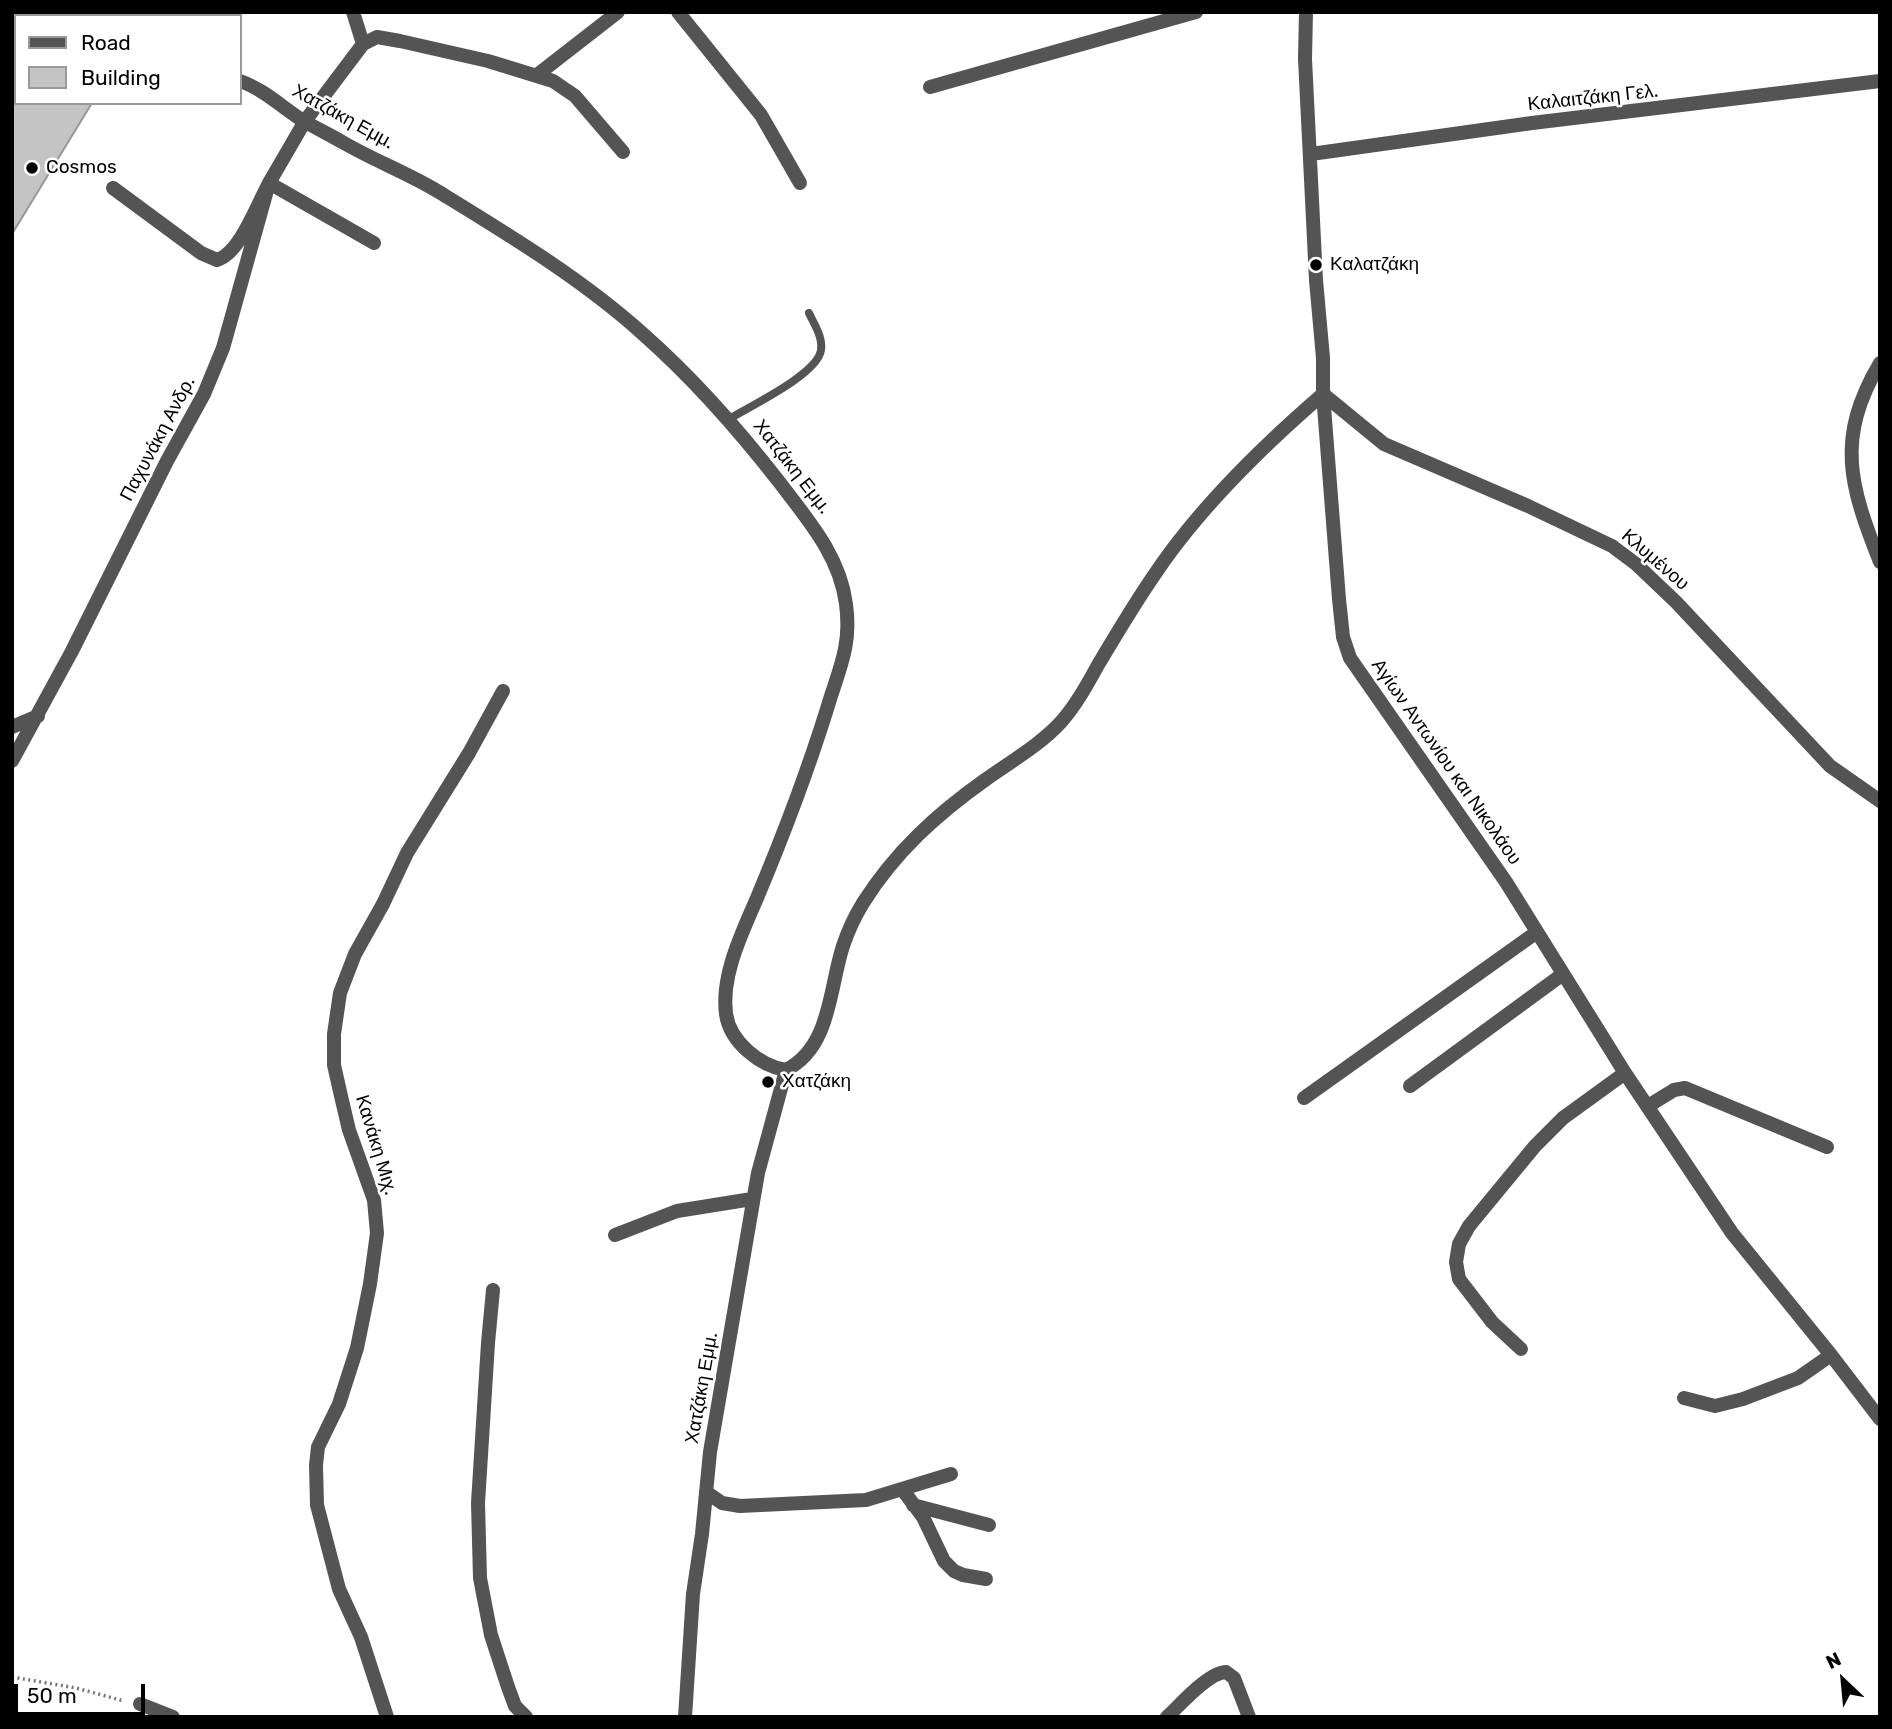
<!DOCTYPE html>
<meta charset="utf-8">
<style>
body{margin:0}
#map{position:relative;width:1892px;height:1729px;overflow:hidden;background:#fff;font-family:Rubik,sans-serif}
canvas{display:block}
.frame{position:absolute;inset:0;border:14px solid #000;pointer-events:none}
.legend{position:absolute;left:14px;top:14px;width:228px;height:91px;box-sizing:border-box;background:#fff;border:2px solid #999;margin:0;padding:9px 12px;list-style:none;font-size:21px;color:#000}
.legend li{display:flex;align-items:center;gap:14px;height:35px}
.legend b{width:35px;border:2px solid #999}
.north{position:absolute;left:1808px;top:1645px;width:70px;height:70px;-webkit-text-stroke:5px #fff;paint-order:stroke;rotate:334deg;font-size:19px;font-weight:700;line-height:28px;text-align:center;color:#000}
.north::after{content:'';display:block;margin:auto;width:24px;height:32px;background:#000;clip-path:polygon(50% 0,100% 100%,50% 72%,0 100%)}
.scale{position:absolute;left:14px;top:1684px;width:131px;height:32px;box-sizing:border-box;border:4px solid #000;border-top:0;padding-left:9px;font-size:21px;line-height:24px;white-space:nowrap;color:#000;-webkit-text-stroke:5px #fff;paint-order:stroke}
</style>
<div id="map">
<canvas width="1892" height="1729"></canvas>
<div class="frame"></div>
<ul class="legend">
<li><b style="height:9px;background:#545454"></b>Road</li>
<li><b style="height:19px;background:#c4c4c4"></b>Building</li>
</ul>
<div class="north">N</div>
<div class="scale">50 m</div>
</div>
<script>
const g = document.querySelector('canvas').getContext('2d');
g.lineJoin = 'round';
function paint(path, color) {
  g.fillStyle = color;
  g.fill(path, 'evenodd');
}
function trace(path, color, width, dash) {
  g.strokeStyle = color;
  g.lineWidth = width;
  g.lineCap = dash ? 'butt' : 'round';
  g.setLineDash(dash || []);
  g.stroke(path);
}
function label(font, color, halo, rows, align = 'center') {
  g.font = font + ' Rubik,sans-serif';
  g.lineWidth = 5;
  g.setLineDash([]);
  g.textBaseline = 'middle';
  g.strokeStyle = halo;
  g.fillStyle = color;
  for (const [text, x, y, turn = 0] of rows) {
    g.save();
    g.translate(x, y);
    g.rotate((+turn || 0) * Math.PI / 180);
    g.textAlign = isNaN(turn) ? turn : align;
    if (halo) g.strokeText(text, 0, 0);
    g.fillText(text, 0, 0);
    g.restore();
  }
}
const building = new Path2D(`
 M16,95V103H92L12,234V100Z`);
const path = new Path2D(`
 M12,1677L76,1688L124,1701`);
const service = new Path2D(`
 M729,419C750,406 818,374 821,350C823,337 814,324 809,313`);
const minor = new Path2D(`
 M110,12L112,16
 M197,12L199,16
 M353,12L363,44
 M678,12L761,115L800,183
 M1306,12L1305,59L1316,280L1323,358V394L1339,599L1343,637L1350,658L1506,882L1625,1073L1732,1233L1831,1355L1880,1419
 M537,75L618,12
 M240,81C263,89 282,107 302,120C316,128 330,135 344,143C375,161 408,173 439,192C509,235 582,279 643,334C694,379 738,429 780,483C808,520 840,556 846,604C852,647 838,671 827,709C807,773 783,836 757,898C742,933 721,975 726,1014C730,1042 760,1066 786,1070C831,1047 829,989 843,946C848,931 855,916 863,903C895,852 937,814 985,780C1010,762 1040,745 1061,722C1076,705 1087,685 1098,665C1117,633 1136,601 1157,571C1201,506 1264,445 1323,394
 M930,87L1196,12
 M1311,154L1532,123L1880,81
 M113,188L201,253L217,260C240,253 257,205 269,183L374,243
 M1880,363C1835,439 1850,486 1880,562
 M1323,394L1384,444L1528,506L1612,546L1636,564L1676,602L1830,766L1880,801
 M12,727L38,716
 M12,761L72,651L167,461L204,394L223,348L269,183L305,121L363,44L377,37L400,41L488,61L553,81L575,96L623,152
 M1410,1086L1563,974
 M1304,1098L1537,932
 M1648,1106L1674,1090L1685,1088L1827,1147
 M615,1235L677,1211L752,1199
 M493,1290L488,1343L478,1503L480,1578L491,1635L508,1687L515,1706L526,1717
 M1521,1349L1492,1322L1459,1279L1456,1262L1459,1244L1469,1226L1535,1146L1563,1118L1625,1073
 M1684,1398L1715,1406L1743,1399L1798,1378L1831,1355
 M902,1489L923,1517L944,1561L954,1571L963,1575L986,1579
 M706,1492L722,1503L740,1506L866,1500L951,1474
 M913,1505L989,1525
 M140,1704L173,1717
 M387,1717L361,1637L339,1589L317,1505L316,1465L318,1447L339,1404L357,1348L370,1284L377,1233L374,1200L349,1130L341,1096L334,1065V1034L340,993L355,954L383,904L407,853L469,753L503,691
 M685,1717L693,1594L702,1534L710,1452L758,1173L786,1070
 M1167,1717C1180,1705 1209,1672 1226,1672L1234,1678L1249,1717`);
const markers = [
 [32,168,7,"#000"],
 [1316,265,7,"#000"],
 [768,1082,7,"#000"]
];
const streetNames = [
 ["Καλαιτζάκη Γελ.",1593,98,-6],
 ["Χατζάκη Εμμ.",343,117,29],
 ["Παχυνάκη Ανδρ.",158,439,-62],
 ["Χατζάκη Εμμ.",792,467,52],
 ["Κλυμένου",1655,560,41],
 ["Αγίων Αντωνίου και Νικολάου",1446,762,55],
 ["Κανάκη Μιχ.",376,1145,73],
 ["Χατζάκη Εμμ.",702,1388,-80]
];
const poiNames = [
 ["Cosmos",46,168],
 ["Καλατζάκη",1330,265],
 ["Χατζάκη",782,1082]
];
paint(building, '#c4c4c4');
trace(building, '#989898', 2);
trace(path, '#767676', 3.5, [2, 3.5]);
trace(service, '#545454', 8);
trace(minor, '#545454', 14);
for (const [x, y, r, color] of markers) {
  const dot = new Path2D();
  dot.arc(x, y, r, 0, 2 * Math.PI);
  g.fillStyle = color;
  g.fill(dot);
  trace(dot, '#fff', 2.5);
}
label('19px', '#000', '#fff', streetNames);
label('19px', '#000', '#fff', poiNames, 'left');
</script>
